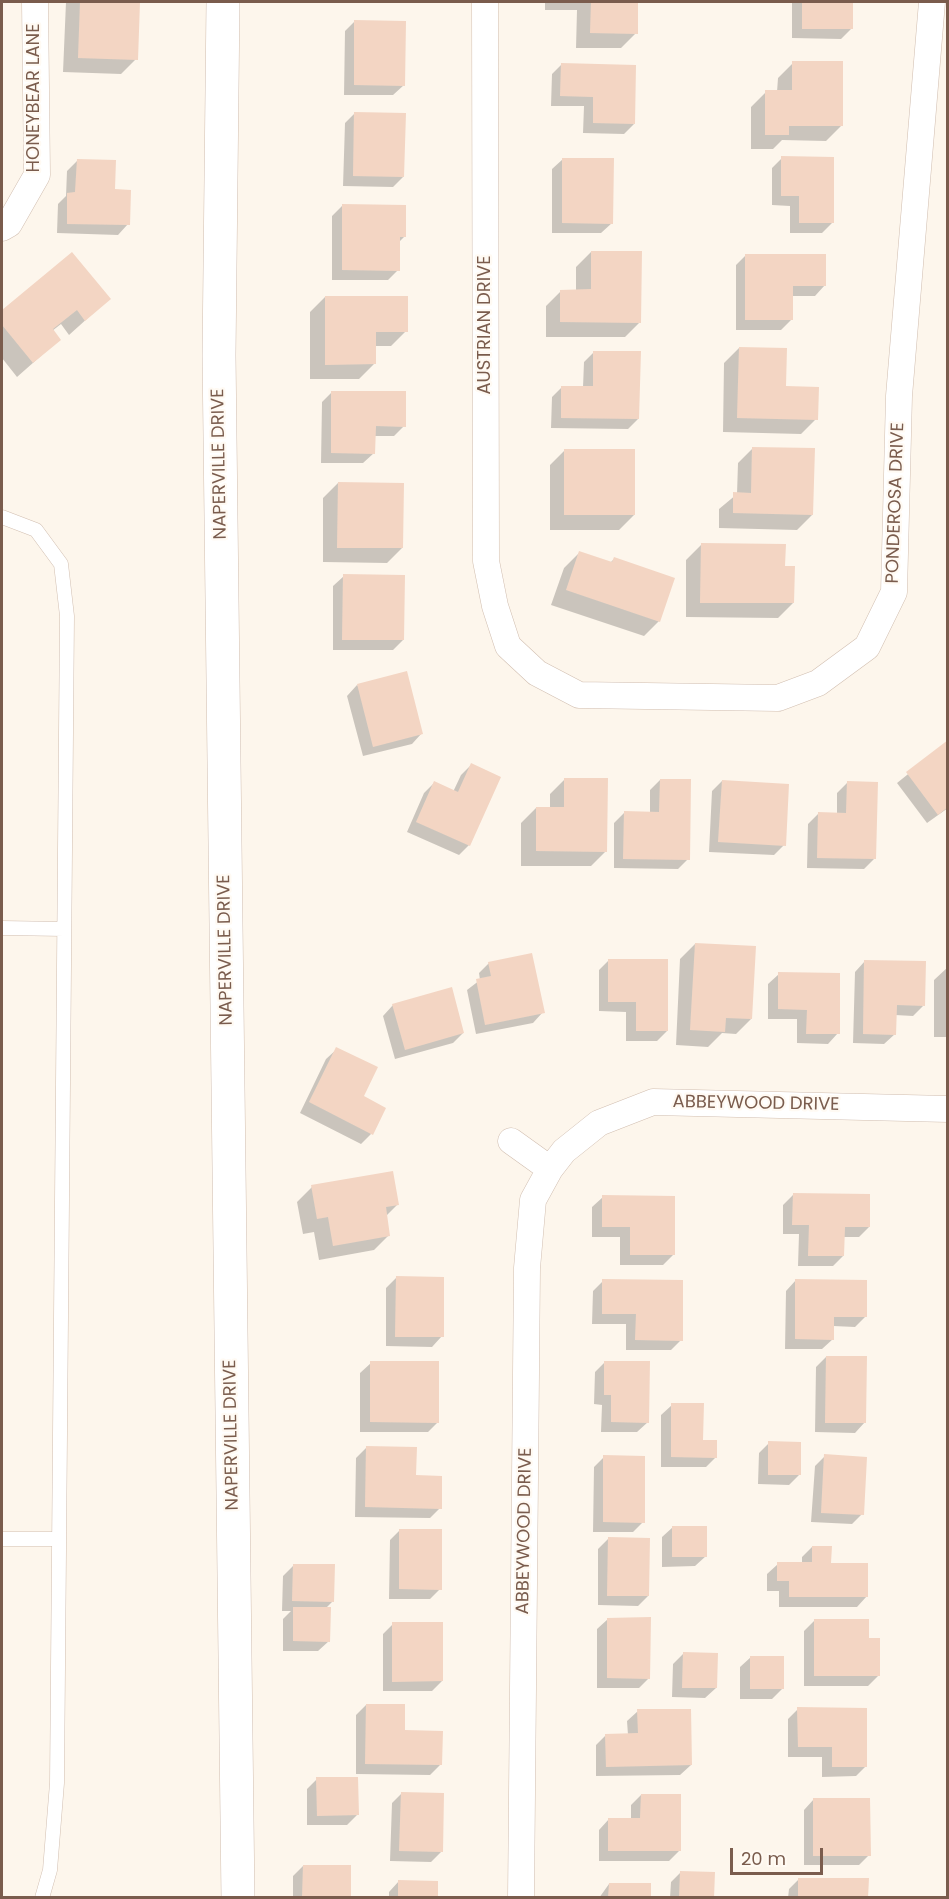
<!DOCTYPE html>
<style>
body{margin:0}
#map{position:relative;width:949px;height:1899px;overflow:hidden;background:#fdf6ec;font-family:Poppins,sans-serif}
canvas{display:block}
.frame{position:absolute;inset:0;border:3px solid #7a5c4d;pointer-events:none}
.scale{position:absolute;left:730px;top:1848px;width:93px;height:27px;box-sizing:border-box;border:3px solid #7a5c4d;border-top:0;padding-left:8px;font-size:18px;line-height:21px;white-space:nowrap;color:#7a5c4d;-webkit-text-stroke:4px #fffaf3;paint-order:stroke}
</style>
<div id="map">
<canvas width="949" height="1899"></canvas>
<div class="frame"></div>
<div class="scale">20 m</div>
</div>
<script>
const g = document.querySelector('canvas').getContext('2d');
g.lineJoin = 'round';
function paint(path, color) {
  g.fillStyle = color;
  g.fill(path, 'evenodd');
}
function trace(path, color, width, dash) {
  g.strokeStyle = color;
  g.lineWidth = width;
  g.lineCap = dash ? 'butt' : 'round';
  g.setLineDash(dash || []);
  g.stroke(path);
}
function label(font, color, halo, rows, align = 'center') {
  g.font = font + ' Poppins,sans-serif';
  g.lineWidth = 4.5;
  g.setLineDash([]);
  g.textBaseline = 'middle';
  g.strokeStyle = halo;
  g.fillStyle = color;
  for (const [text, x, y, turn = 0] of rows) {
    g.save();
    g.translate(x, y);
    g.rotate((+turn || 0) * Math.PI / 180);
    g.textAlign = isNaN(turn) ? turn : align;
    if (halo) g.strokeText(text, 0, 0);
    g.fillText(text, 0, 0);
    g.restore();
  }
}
const shadow = new Path2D(`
 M66,2H139L136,59L121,74L63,72Z
 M545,2H637L636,33L621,48H576L577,10H545Z
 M792,2H852L851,29L841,39L792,38Z
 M355,21L404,85L393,95H344L345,31Z
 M793,63L841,126L826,141L782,140L773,149H751V107L766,92H777L778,78Z
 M562,64L634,124L624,134L583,133L584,106H551L552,74Z
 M355,113L403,177L393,187L343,186L345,123Z
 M782,158L832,223L822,233H790V206L772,205V168Z
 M563,159L612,223L601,233H552V169Z
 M77,161L113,191L128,224L118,235L57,233L58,204L66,196L67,171Z
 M342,206L404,237L398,243V270L388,280H332V216Z
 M591,252L640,322L625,337H546V306L561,291H576V267Z
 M72,254L109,299L69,335L61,324L52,331L59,340L17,377L2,358V312Z
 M746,255L825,285L815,296H791V320L781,330H736V265Z
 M325,297L406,331L391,346H374V364L359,379H310V312Z
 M739,348L816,419L801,434L723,432L724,363Z
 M594,352L638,419L628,429L551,428L552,397L562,387H583L584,362Z
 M332,392L404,426L394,436H374V453L363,463H321L322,402Z
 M753,448L812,515L797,530L719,528V509L737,494L738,463Z
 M565,450L634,515L619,530H550V465Z
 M338,483L402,548L387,563L323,562V498Z
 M701,545L784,567L793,603L778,618L686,617V560Z
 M579,553L610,563L614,559L659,621L644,636L551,605L564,568Z
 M344,576L403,640L393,650H333V586Z
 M357,685L422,733L412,744L363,756L347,696Z
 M948,742V808L927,823L897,783Z
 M471,765L469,845L459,855L407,832L424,793L434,783L453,792L461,775Z
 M565,779L606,851L591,866H521V823L536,808H550V794Z
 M660,780L688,859L678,869L614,868V823L624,813H650V790Z
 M722,781L784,845L774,855L709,852L712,791Z
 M847,783L874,859L864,869L807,868L808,824L818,814H837V793Z
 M695,944L751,1019L736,1034L722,1033L708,1047L676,1045L680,959Z
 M609,960L667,1031L657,1041H626V1012L599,1011V970Z
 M865,961L923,1006L913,1016L895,1015V1034L884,1044L853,1043L855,972Z
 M489,963L543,1012L533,1023L476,1034L467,990L480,980L479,973Z
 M948,967V1037H934V980Z
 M779,974L838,1033L828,1044L797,1043V1019H768V984Z
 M393,1005L463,1033L453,1043L395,1059L383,1016Z
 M337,1049L362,1097L371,1134L361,1144L300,1113L326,1059Z
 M312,1187L397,1205L386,1216L389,1235L374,1250L319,1260L314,1232L303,1234L297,1202Z
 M793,1195L869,1227L859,1237H843V1256L833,1266H798L799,1234H783V1205Z
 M603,1197L673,1255L663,1265H620V1237H592V1207Z
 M396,1278L442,1336L432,1347L386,1346V1288Z
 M796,1280L865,1317L855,1327L833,1326V1339L822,1349H785L786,1291Z
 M603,1281L681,1340L671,1350H626V1324H592L593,1291Z
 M826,1357L865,1422L855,1433L815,1432L816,1367Z
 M605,1362L648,1422L637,1432H601L602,1405L594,1404L595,1372Z
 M371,1363L438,1422L428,1432H360V1373Z
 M672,1405L716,1457L706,1467H661V1415Z
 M769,1443L799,1475L789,1485L758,1484L759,1453Z
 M366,1448L415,1476L440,1508L430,1518L355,1517L356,1458Z
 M825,1456L862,1514L852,1524L811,1522L815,1466Z
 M604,1457L643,1522L633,1532H593L594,1467Z
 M673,1527L706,1556L695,1566L662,1567V1537Z
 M400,1530L440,1589L430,1599H389L390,1540Z
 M608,1539L648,1596L638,1606L598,1605V1549Z
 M812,1547L867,1596L857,1607H779V1591H767V1574L778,1564H802V1557Z
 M293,1566L333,1601L325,1609L329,1641L318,1651H283V1619L291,1611H282L283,1576Z
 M608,1619L649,1678L639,1688H597V1629Z
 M815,1620L867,1639L878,1676L868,1686H804V1631Z
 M393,1624L442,1681L432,1691H383V1634Z
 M683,1654L716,1688L705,1698L672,1697L673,1664Z
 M751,1657L783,1688L772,1699H740V1667Z
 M366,1705L403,1732L440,1765L430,1775L356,1774V1715Z
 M798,1709L866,1766L856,1776L822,1777V1757H788V1719Z
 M638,1711L691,1765L680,1775L596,1776V1745L606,1735H628L627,1721Z
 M317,1779L357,1815L347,1825H307V1789Z
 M402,1793L441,1852L431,1862L390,1861L392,1803Z
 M641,1795L679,1851L669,1861H599V1830L609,1819H631V1805Z
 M814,1799L869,1855L859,1865H804V1810Z
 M303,1866L349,1898H293V1876Z
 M681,1872L713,1898H670L671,1882Z
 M799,1879L867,1898H788L789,1889Z
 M399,1881L436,1898H389V1892Z
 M609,1884L649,1898H599Z`);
const building = new Path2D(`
 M80,2H140L138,60L78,58Z
 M591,2H638V34L590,33Z
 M802,2H853V29H802Z
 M354,20L406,21L405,86L354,85Z
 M792,61H843V126H789V135H765V90H792Z
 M561,63L636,65L635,124L593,123V97L560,96Z
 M354,112L406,113L404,177L353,176Z
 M781,156L834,157V223H799V196H781Z
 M562,158H614L613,224L562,223Z
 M77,159L116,160L115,189L131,190L130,225L67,224V193L75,192Z
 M342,204L406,205V237H400V271L342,270Z
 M591,251H642L641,323L560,322V290L591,289Z
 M72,252L111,299L85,321L77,310L53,329L61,340L33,363L2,325V310Z
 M745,254H826V286H793V320H745Z
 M325,296H408V332H376V364L325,365Z
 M739,347L787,348L786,386L819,387L818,420L737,418Z
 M593,351H641L639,419L561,418V386H593Z
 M331,391H406V427L376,426L375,454L331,453Z
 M752,447L815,448L813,515L733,513V492L751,493Z
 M564,449H635V515H564Z
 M338,482L404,483L403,548H337Z
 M701,543L786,544L785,566H795L794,603H700Z
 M579,551L612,562L614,557L675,578L660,622L566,590Z
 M343,574L405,575L404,640H342Z
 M407,671L423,734L373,747L357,684Z
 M948,740V807L938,815L906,772Z
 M471,763L501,777L470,846L416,822L434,781L458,792Z
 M564,778H608L607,852L536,851V807H564Z
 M660,779H691L690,860L623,859L624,811L659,812Z
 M722,780L789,784L786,846L718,842Z
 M847,781L878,782L876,859L817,858L818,812L846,813Z
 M695,943L756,946L752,1019L726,1018L725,1032L690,1030Z
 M532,953L545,1013L485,1025L476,979L491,976L488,962Z
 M608,959H668V1031H636V1002H608Z
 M864,960L926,961L925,1006L897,1005L896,1035L863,1034Z
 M778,972L840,973V1034H806L807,1010L778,1009Z
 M452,987L464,1033L405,1050L392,1004Z
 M336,1047L378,1067L364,1096L386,1108L373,1135L309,1102Z
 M393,1171L399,1205L386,1207L390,1236L333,1246L328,1217L317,1219L311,1185Z
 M793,1193L870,1194V1227H845L844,1256H808L809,1225H792Z
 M602,1195L675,1196V1255H630V1227H602Z
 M396,1276L444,1277V1337H395Z
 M602,1279L683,1280V1341L635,1340L636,1314H602Z
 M795,1279L867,1280V1317H834V1340L795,1339Z
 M826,1356H867L866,1423H825Z
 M370,1361H439V1423L370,1422Z
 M604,1361H650L649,1423L611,1422V1395H604Z
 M671,1403H704L703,1440H717V1458L671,1457Z
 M768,1441L801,1442V1475H768Z
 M366,1446L417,1447L416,1475L442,1476V1509L365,1507Z
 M824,1454L867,1457L864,1515L821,1513Z
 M603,1455L645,1456V1523L603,1522Z
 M672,1526H707V1557H672Z
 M399,1529H442V1590L399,1589Z
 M608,1537L650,1538L649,1596H607Z
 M812,1546H832L831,1563H868V1597H789V1581H777V1562H812Z
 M293,1564H335L334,1602L292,1601Z
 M293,1607H331L330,1642L293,1641Z
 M651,1617L650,1679L607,1678V1618Z
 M814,1619H869V1638H880V1676H814Z
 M392,1622H443V1681L392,1682Z
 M683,1652L718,1653L717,1688H682Z
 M750,1656H784V1689H750Z
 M366,1704H405V1730L443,1731L442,1765L365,1764Z
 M797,1707L867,1708V1767H832V1747H798Z
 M637,1709H691L692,1765L606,1767L605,1734L638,1733Z
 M316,1777H358L359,1815L317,1816Z
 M401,1792L444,1793L443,1852L399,1851Z
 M641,1794H681V1851H608V1818H640Z
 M813,1798H870L871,1856H813Z
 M303,1865H351V1898H302Z
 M680,1871L715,1872L714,1898H679Z
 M798,1878H869L868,1898H798Z
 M398,1880L438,1881V1898H398Z
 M609,1883H651V1898H608Z`);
const service = new Path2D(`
 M2,517L36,530L61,564L67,616L57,1783L50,1870L42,1898
 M2,928L64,929
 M2,1539H59`);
const minor = new Path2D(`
 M485,2L486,561L495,606L508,646L537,673L579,695L778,698L818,683L867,647L894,592L899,396L932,2
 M2,228L9,224L37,175L35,2
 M511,1141L550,1169
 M521,1898L527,1268L533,1200L550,1169L564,1151L599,1123L653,1102L948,1109`);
const tertiary = new Path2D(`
 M223,2L219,355L238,1898`);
const streetNames = [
 ["HONEYBEAR LANE",34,98,-90],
 ["AUSTRIAN DRIVE",485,325,-90],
 ["NAPERVILLE DRIVE",220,464,-91],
 ["PONDEROSA DRIVE",896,503,-88],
 ["NAPERVILLE DRIVE",226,950,-91],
 ["ABBEYWOOD DRIVE",756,1104,1],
 ["NAPERVILLE DRIVE",232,1435,-91],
 ["ABBEYWOOD DRIVE",525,1531,-89]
];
paint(shadow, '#0003');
paint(building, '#f3d5c3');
trace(service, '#d1beb0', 15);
trace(minor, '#d1beb0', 27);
trace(tertiary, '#d1beb0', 34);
trace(service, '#fff', 14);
trace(minor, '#fff', 26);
trace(tertiary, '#fff', 33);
label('18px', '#7a5c4d', '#fffaf3', streetNames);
</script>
